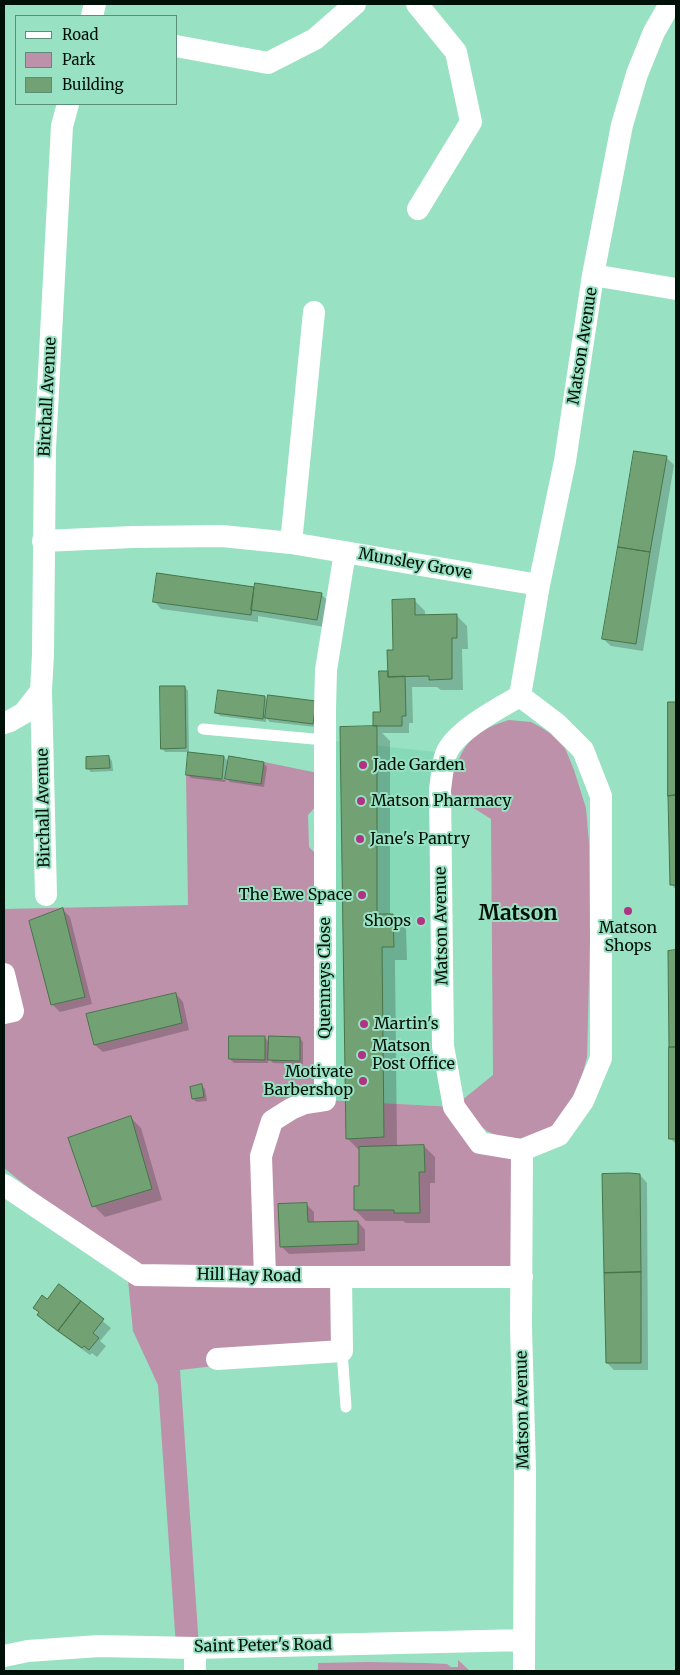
<!DOCTYPE html>
<style>
body{margin:0}
#map{position:relative;width:680px;height:1675px;overflow:hidden;background:#98e1c2;font-family:Merriweather,serif}
canvas{display:block}
.frame{position:absolute;inset:0;border:5px solid #001109;pointer-events:none}
.legend{position:absolute;left:15px;top:15px;width:162px;height:90px;box-sizing:border-box;background:#98e1c2;border:1px solid #5b8e78;margin:0;padding:6px 9px;list-style:none;font-size:15px;color:#001109}
.legend li{display:flex;align-items:center;gap:10px;height:25px}
.legend b{width:25px;border:1px solid #5b8e78}
</style>
<div id="map">
<canvas width="680" height="1675"></canvas>
<div class="frame"></div>
<ul class="legend">
<li><b style="height:6px;background:#fff"></b>Road</li>
<li><b style="height:14px;background:#bd91a9"></b>Park</li>
<li><b style="height:14px;background:#72a274"></b>Building</li>
</ul>
</div>
<script>
const g = document.querySelector('canvas').getContext('2d');
g.lineJoin = 'round';
function paint(path, color) {
  g.fillStyle = color;
  g.fill(path, 'evenodd');
}
function trace(path, color, width, dash) {
  g.strokeStyle = color;
  g.lineWidth = width;
  g.lineCap = dash ? 'butt' : 'round';
  g.setLineDash(dash || []);
  g.stroke(path);
}
function label(font, color, halo, rows, align = 'center') {
  g.font = font + ' Merriweather,serif';
  g.lineWidth = 4;
  g.setLineDash([]);
  g.textBaseline = 'middle';
  g.strokeStyle = halo;
  g.fillStyle = color;
  for (const [text, x, y, turn = 0] of rows) {
    g.save();
    g.translate(x, y);
    g.rotate((+turn || 0) * Math.PI / 180);
    g.textAlign = isNaN(turn) ? turn : align;
    if (halo) g.strokeText(text, 0, 0);
    g.fillText(text, 0, 0);
    g.restore();
  }
}
const built = new Path2D(`
 M325,740L446,753L454,1107L325,1100Z`);
const green = new Path2D(`
 M509,720L531,722L542,728L551,734L565,748L574,770L586,808L589,843L590,939L587,1057L579,1087L552,1130L534,1139L502,1138L487,1131L477,1123L461,1101L493,1075L491,819L448,792C460,751 465,733 509,720Z
 M264,762L318,773L317,805L308,815L309,847L317,855L325,1100L454,1107L480,1143L522,1150V1277H341L342,1351L180,1370L199,1647H176L158,1385L133,1331L128,1280L133,1272L4,1168V909L188,905L186,775L260,784Z
 M458,1660L470,1671H318V1663L368,1662L425,1663L447,1664L451,1667H458Z`);
const shadow = new Path2D(`
 M666,457L674,465L643,651L611,646L603,639Z
 M158,575L255,588L321,594L329,602L325,627L258,616V622L161,609L154,601Z
 M414,600L425,611V616L456,615L467,626L468,649H462L463,690H441L437,687H412L413,723H409V733H382L390,741V915L392,916L406,929L407,960H395L397,1147L424,1146L435,1157V1183H430V1223H406L403,1221H366L355,1210L360,1187V1151L347,1138L377,728L375,726L381,713L394,652Z
 M185,687L188,691L189,752H165L162,748Z
 M265,697L269,701L315,702L316,727L270,722L266,718V722L220,716L217,713Z
 M669,703H676V890L671,884Z
 M189,752V754L224,757L229,762L263,763L267,767L264,787L230,782L226,778L225,782L191,778L187,774Z
 M109,757L112,761L113,771L91,772L87,768Z
 M62,909L70,917L92,1004L60,1012L52,1004Z
 M669,952H676V1144L671,1139Z
 M176,994L183,1002L189,1030L103,1052L95,1045Z
 M264,1037L270,1043L300,1038L303,1042V1064L273,1063L268,1058V1063H234L230,1059Z
 M202,1086L205,1089L207,1101L197,1102L193,1099Z
 M130,1117L141,1128L162,1200L105,1217L94,1206Z
 M640,1175L647,1183L648,1370H614L607,1363Z
 M306,1204L314,1212V1223L358,1222L365,1230V1251L289,1254L281,1246Z
 M59,1286L111,1328L100,1341L106,1346L97,1357L92,1353L90,1355L46,1323L38,1315L40,1313L34,1308L48,1301Z`);
const building = new Path2D(`
 M634,451L667,456L650,552L618,547Z
 M618,547L650,552L636,644L602,639Z
 M157,573L254,587L251,615L153,602Z
 M255,583L322,593L317,620L251,610Z
 M415,599V615L457,614V638H452V679L429,680V676L388,677L387,650H393L392,600Z
 M379,671H388V677L405,676L406,716H402V726H373V712H380Z
 M160,686H185L186,748L161,749Z
 M218,690L265,696L263,719L215,713Z
 M268,695L316,701L313,724L265,718Z
 M668,702H676V795L668,796Z
 M377,726V914H393L394,947H382L384,1137L346,1139L340,727Z
 M188,752L224,756L222,779L186,775Z
 M109,756L110,768L86,769V757Z
 M229,756L264,762L261,784L225,779Z
 M676,795V885H670L668,796Z
 M63,908L85,997L51,1005L29,921Z
 M676,950V1047H669L668,951Z
 M176,993L182,1023L94,1045L86,1014Z
 M229,1036H265V1060L229,1059Z
 M269,1036L300,1037V1061L268,1060Z
 M669,1047H676V1139H669Z
 M202,1084L204,1097L192,1099L190,1087Z
 M131,1116L152,1189L92,1207L68,1138Z
 M424,1145L425,1172H419L420,1213H394V1210H354V1186H359V1147Z
 M629,1173L640,1174L641,1272L604,1273L602,1174Z
 M307,1203L308,1222L358,1221V1244L280,1247L278,1204Z
 M641,1272V1363H606L604,1273Z
 M59,1284L81,1301L58,1331L37,1315L39,1312L33,1308L42,1295L47,1299Z
 M81,1301L104,1319L93,1333L99,1338L89,1350L84,1346L82,1348L58,1331Z`);
const lane = new Path2D(`
 M203,729L325,740
 M342,1351L346,1407`);
const street = new Path2D(`
 M417,4L456,52L471,122L418,209
 M92,16L95,4
 M176,46L268,63L315,39L355,4
 M593,275L676,289
 M43,541L133,537L222,536L291,543L539,585
 M291,543L314,312
 M41,691L46,895
 M520,696L557,724L583,750L601,796V1058L583,1101L559,1135L522,1150L480,1143L454,1107L443,1046L440,789C442,778 442,764 446,754C455,731 499,708 520,696L539,585L565,461L593,275L622,125L637,74L654,32L670,4
 M4,723L10,721L24,713L41,691L43,654L45,448L62,126L68,104
 M4,1013L13,1011L4,974
 M522,1150L521,1328L525,1470L524,1671
 M4,1185L138,1275L265,1277H522
 M265,1277L261,1156L272,1121L291,1109L305,1103L325,1100V709L326,670L345,552
 M217,1359L342,1351L341,1277
 M195,1648V1671
 M4,1656L28,1651L99,1646L195,1648L524,1640`);
const markers = [
 [363,765,5,"#af3283"],
 [361,801,5,"#af3283"],
 [360,839,5,"#af3283"],
 [362,895,5,"#af3283"],
 [628,911,5,"#af3283"],
 [421,921,5,"#af3283"],
 [364,1024,5,"#af3283"],
 [362,1055,5,"#af3283"],
 [363,1081,5,"#af3283"]
];
const streetNames = [
 ["Matson Avenue",583,346,-81],
 ["Birchall Avenue",48,397,-87],
 ["Munsley Grove",415,564,10],
 ["Birchall Avenue",44,808,-91],
 ["Matson Avenue",442,926,-91],
 ["Quenneys Close",325,978,-90],
 ["Hill Hay Road",249,1276,1],
 ["Matson Avenue",523,1410,-91],
 ["Saint Peter's Road",263,1646,-1]
];
const poiNames = [
 ["Jade Garden",373,765],
 ["Matson Pharmacy",371,801],
 ["Jane's Pantry",370,839],
 ["The Ewe Space",352,895,"right"],
 ["Shops",411,921,"right"],
 ["Matson",628,928,"center"],
 ["Shops",628,946,"center"],
 ["Martin's",374,1024],
 ["Matson",372,1046],
 ["Post Office",372,1064],
 ["Motivate",353,1072,"right"],
 ["Barbershop",353,1090,"right"]
];
const districtNames = [
 ["Matson",518,914]
];
paint(built, '#87dab7');
paint(green, '#bd91a9');
paint(shadow, '#0003');
paint(building, '#72a274');
trace(building, '#467549', 1);
trace(lane, '#fff', 11);
trace(street, '#fff', 22);
for (const [x, y, r, color] of markers) {
  const dot = new Path2D();
  dot.arc(x, y, r, 0, 2 * Math.PI);
  g.fillStyle = color;
  g.fill(dot);
  trace(dot, '#98e1c2', 2);
}
label('16px', '#001109', '#98e1c2', streetNames);
label('16px', '#001109', '#98e1c2', poiNames, 'left');
label('bold 21px', '#001109', '#98e1c2', districtNames);
</script>
